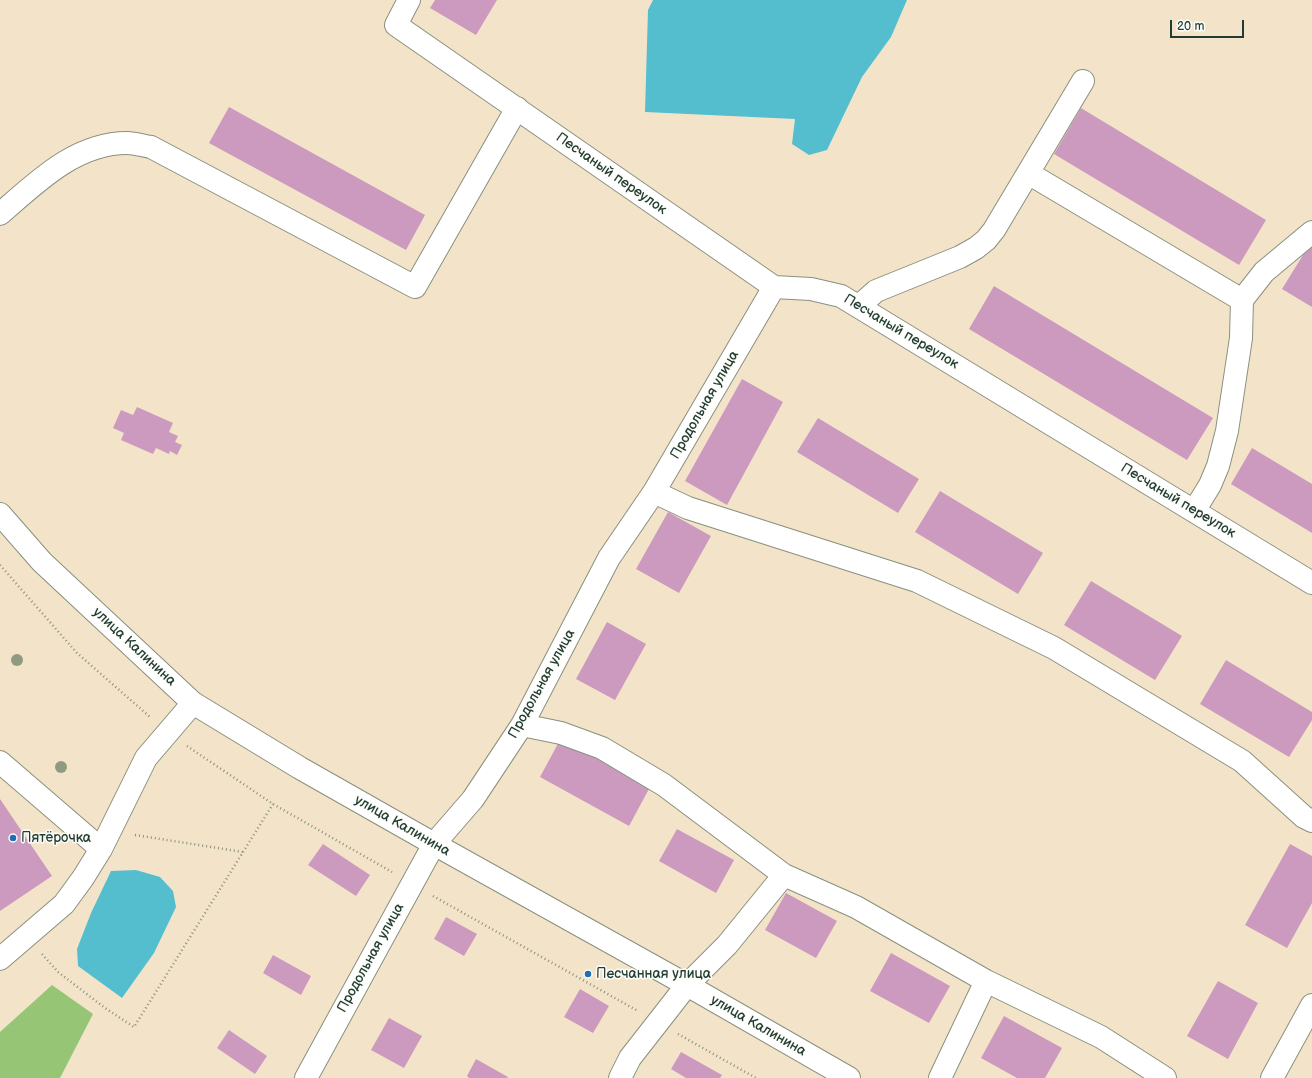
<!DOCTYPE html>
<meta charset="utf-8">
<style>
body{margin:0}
#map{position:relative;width:1312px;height:1078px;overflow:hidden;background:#f3e4c9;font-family:"Balsamiq Sans",sans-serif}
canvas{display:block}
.scale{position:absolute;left:1170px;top:20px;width:74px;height:18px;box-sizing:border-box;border:2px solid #1f3d34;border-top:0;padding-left:5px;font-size:12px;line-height:14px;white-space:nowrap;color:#1f3d34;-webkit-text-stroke:3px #fdfcf7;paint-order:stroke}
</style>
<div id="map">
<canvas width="1312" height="1078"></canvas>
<div class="scale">20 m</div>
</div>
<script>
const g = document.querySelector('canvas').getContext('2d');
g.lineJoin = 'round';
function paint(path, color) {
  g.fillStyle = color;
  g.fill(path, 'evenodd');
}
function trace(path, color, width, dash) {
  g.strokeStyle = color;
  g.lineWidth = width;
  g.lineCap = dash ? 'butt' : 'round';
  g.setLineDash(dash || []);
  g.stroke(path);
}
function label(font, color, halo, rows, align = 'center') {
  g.font = font + ' "Balsamiq Sans",sans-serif';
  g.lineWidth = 3;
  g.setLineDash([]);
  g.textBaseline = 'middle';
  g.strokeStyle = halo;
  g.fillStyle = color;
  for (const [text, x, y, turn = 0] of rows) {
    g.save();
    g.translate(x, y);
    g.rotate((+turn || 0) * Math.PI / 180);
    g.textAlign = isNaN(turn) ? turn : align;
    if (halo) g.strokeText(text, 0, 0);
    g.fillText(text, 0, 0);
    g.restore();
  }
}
const green = new Path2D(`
 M52,985L93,1014L60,1078H0V1032Z`);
const water = new Path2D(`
 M653,0H907L891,37L862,77L827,150L809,155L792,144L795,119L645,112L648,10Z
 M136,870L160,877L173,891L176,907L154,953L122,998L78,966L77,949L91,913L111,871Z`);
const building = new Path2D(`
 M435,0H497L476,35L430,8Z
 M229,107L425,215L406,250L209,143Z
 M1081,108L1266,220L1239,265L1054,154Z
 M1311,242L1312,243V307L1282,289Z
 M994,286L1213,418L1187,460L969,329Z
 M742,379L783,402L727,505L685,481Z
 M137,407L173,423L169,432L178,436L175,442L182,445L177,455L170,451L169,454L156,448L153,454L121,440L124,433L113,428L121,410L133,415Z
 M818,418L919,479L898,513L797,452Z
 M1252,448L1312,484V533L1231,484Z
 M940,491L1043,553L1018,594L915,532Z
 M668,512L711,536L679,593L636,569Z
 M1091,581L1182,636L1155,680L1064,625Z
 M607,622L646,644L615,700L576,679Z
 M1226,660L1312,712V720L1289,757L1200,704Z
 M561,738L650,787L629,826L540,777Z
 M0,799L52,876L0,911Z
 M677,829L734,860L716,893L659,861Z
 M323,844L370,875L356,896L308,865Z
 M1290,844L1312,856V903L1287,948L1245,925Z
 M786,893L837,921L816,958L765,930Z
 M446,917L477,934L464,956L434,939Z
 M891,953L950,986L929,1023L870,991Z
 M273,955L311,976L301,995L263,973Z
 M1218,981L1258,1003L1228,1059L1187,1036Z
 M580,989L609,1006L593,1033L564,1017Z
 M1004,1016L1062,1048L1045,1078H1017L981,1058Z
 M389,1018L422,1036L404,1068L371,1050Z
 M229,1030L267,1056L255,1074L217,1048Z
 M681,1052L722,1075L720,1078H686L671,1069Z
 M476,1059L508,1077L507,1078H469L467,1076Z`);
const path = new Path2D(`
 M0,565L77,653L150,717
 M187,746L273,804L392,872
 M135,835L243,852
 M433,896L638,1011
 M42,954L58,972L105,1008L134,1027L273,804
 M678,1034L756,1078`);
const minor = new Path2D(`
 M409,0L396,25L774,287L811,289L841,296L1312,583
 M1028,173L1242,300L1264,272L1312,232
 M0,214C36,183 75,143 127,143C135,143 144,146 151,147L415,287L517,108
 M859,306L876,291L960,257L976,248L986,240L994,230L1083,81
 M654,492L688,508L917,581L1054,648L1242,761L1304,817L1312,821
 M1194,511L1210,485L1218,466L1227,431L1241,338L1242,300
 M522,725L561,733L602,748L664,785L784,875L856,907L986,981L1101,1037L1165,1078
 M0,762L101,849L146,758L193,703
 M0,959L64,904L83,878L101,849
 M306,1078L434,844L473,799L522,725L609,558L654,492L774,287
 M620,1078L630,1058L687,985L727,945L784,875
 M940,1078L986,981
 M1272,1078L1312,1005`);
const major = new Path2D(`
 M0,514L42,562L193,703L300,768L434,844L687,985L849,1078`);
const trees = [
 [17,660],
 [61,767]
];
const markers = [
 [13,838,4,"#1f6fb2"],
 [588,974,4,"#1f6fb2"]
];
const streetNames = [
 ["Песчаный переулок",611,174,35],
 ["Песчаный переулок",901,332,31],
 ["Продольная улица",705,405,-60],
 ["Песчаный переулок",1178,501,31],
 ["улица Калинина",134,647,43],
 ["Продольная улица",542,684,-61],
 ["улица Калинина",402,826,30],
 ["Продольная улица",371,958,-61],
 ["улица Калинина",758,1026,30]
];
const poiNames = [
 ["Пятёрочка",21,838],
 ["Песчанная улица",596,974]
];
paint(green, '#96c675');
paint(water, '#54becf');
paint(building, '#cc9abe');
trace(minor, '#89907e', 24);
trace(major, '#89907e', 24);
trace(path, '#89907e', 2.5, [1, 3]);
trace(minor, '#fff', 22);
trace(major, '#fff', 22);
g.fillStyle = '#8f9b80';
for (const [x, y] of trees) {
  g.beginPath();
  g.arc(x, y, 6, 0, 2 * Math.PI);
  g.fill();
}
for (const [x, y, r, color] of markers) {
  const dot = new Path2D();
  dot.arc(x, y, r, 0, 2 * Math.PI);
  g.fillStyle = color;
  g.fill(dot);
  trace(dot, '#fdfcf7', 1.5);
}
label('14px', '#1f3d34', '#fdfcf7', streetNames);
label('14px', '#1f3d34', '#fdfcf7', poiNames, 'left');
</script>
